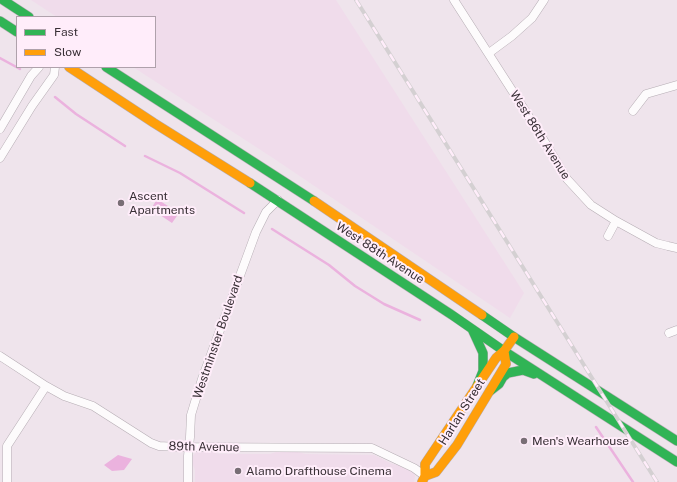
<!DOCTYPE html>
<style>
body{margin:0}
#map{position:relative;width:677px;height:482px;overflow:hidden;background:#efe4ec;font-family:"Public Sans",sans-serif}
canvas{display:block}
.legend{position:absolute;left:16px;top:16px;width:140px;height:52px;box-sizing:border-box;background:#ffedfa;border:1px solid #afa1ab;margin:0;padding:5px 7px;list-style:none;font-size:12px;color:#382f35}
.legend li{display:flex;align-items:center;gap:8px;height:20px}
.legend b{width:20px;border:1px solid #afa1ab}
</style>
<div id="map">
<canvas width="677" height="482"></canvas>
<ul class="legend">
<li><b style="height:5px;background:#30b455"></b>Fast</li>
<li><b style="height:5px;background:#ff9f0a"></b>Slow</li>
</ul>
</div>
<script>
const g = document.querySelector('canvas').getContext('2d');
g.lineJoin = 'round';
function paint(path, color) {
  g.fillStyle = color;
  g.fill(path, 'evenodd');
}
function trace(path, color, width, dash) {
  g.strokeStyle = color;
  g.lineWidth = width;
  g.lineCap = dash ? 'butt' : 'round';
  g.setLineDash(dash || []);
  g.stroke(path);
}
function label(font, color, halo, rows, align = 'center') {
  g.font = font + ' "Public Sans",sans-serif';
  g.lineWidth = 4;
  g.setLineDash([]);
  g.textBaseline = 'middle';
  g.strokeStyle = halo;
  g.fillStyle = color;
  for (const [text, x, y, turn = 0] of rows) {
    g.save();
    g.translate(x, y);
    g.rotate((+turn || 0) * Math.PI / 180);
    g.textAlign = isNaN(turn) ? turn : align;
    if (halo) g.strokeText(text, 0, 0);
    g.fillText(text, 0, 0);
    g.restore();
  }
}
const built = new Path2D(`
 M31,0H336L524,293L510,318L273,158L133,67H155V17H57Z
 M197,451H210L218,454H270L276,452L291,451L298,452L305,454L374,455L392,464L398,465L412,472L415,475V477L414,482H195V470L193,465V456Z`);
const water = new Path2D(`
 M157,199L179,213L172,223L151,209Z
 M118,455L132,459L124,470L112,471L104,465Z`);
const stream = new Path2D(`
 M0,58L20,69
 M55,97L76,114L125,146
 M145,156L180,173L244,213
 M272,229L329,265L355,286L384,304L420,320
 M596,427L633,482`);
const street = new Path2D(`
 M454,0L540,134L567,179L591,205L616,221L656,243L668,246L677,248
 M489,53L512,36L532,18L544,0
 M633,111L646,94L677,85
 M0,129L31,76L39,67
 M0,158L32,106L54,75L55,67
 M608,236L616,221
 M669,333L677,330
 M0,356L46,386L64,396L93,406L151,443L159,446L178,447L372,448L414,468L425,476
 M7,482V446L46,386
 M188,482V456L190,437L191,415L202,379L256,232L266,212L278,200`);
const fast = new Path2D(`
 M3,0L29,17
 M0,21L17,32
 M106,67L314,201
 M250,183L452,315L504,351L677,462
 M482,315L514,337L677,441
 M472,329L483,353V371L477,386
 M490,391L499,384L503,377L508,373L523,370L534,374`);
const slow = new Path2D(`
 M69,67L154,123L250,183
 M314,201L482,315
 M425,476L436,472L457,445L506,364L504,351
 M422,482L425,476V464L496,358L504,351L514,337`);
const rail = new Path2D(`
 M356,0L657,482`);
const markers = [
 [121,203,4,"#786e75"],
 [524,441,4,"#786e75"],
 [238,471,4,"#786e75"]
];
const streetNames = [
 ["West 86th Avenue",540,135,58],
 ["West 88th Avenue",380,253,33],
 ["Westminster Boulevard",218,337,-71],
 ["Harlan Street",462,412,-58],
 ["89th Avenue",204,447,1]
];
const poiNames = [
 ["Ascent",129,196],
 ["Apartments",129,210],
 ["Men's Wearhouse",532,441],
 ["Alamo Drafthouse Cinema",246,471]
];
paint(built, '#f0dceb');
paint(water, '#ebb2de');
trace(stream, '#ebb2de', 2.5);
trace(street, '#b5acb3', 9);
trace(fast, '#b5acb3', 10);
trace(slow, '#b5acb3', 10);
trace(street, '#fdfbfc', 8);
trace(fast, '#30b455', 9);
trace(slow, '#ff9f0a', 9);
trace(rail, '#d4d0d2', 4);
trace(rail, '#ffedfa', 2.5, [8]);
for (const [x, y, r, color] of markers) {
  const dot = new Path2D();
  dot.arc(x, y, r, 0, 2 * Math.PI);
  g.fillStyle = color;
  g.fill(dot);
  trace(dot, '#ffedfa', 1.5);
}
label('12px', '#382f35', '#ffedfa', streetNames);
label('12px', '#382f35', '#ffedfa', poiNames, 'left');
</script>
